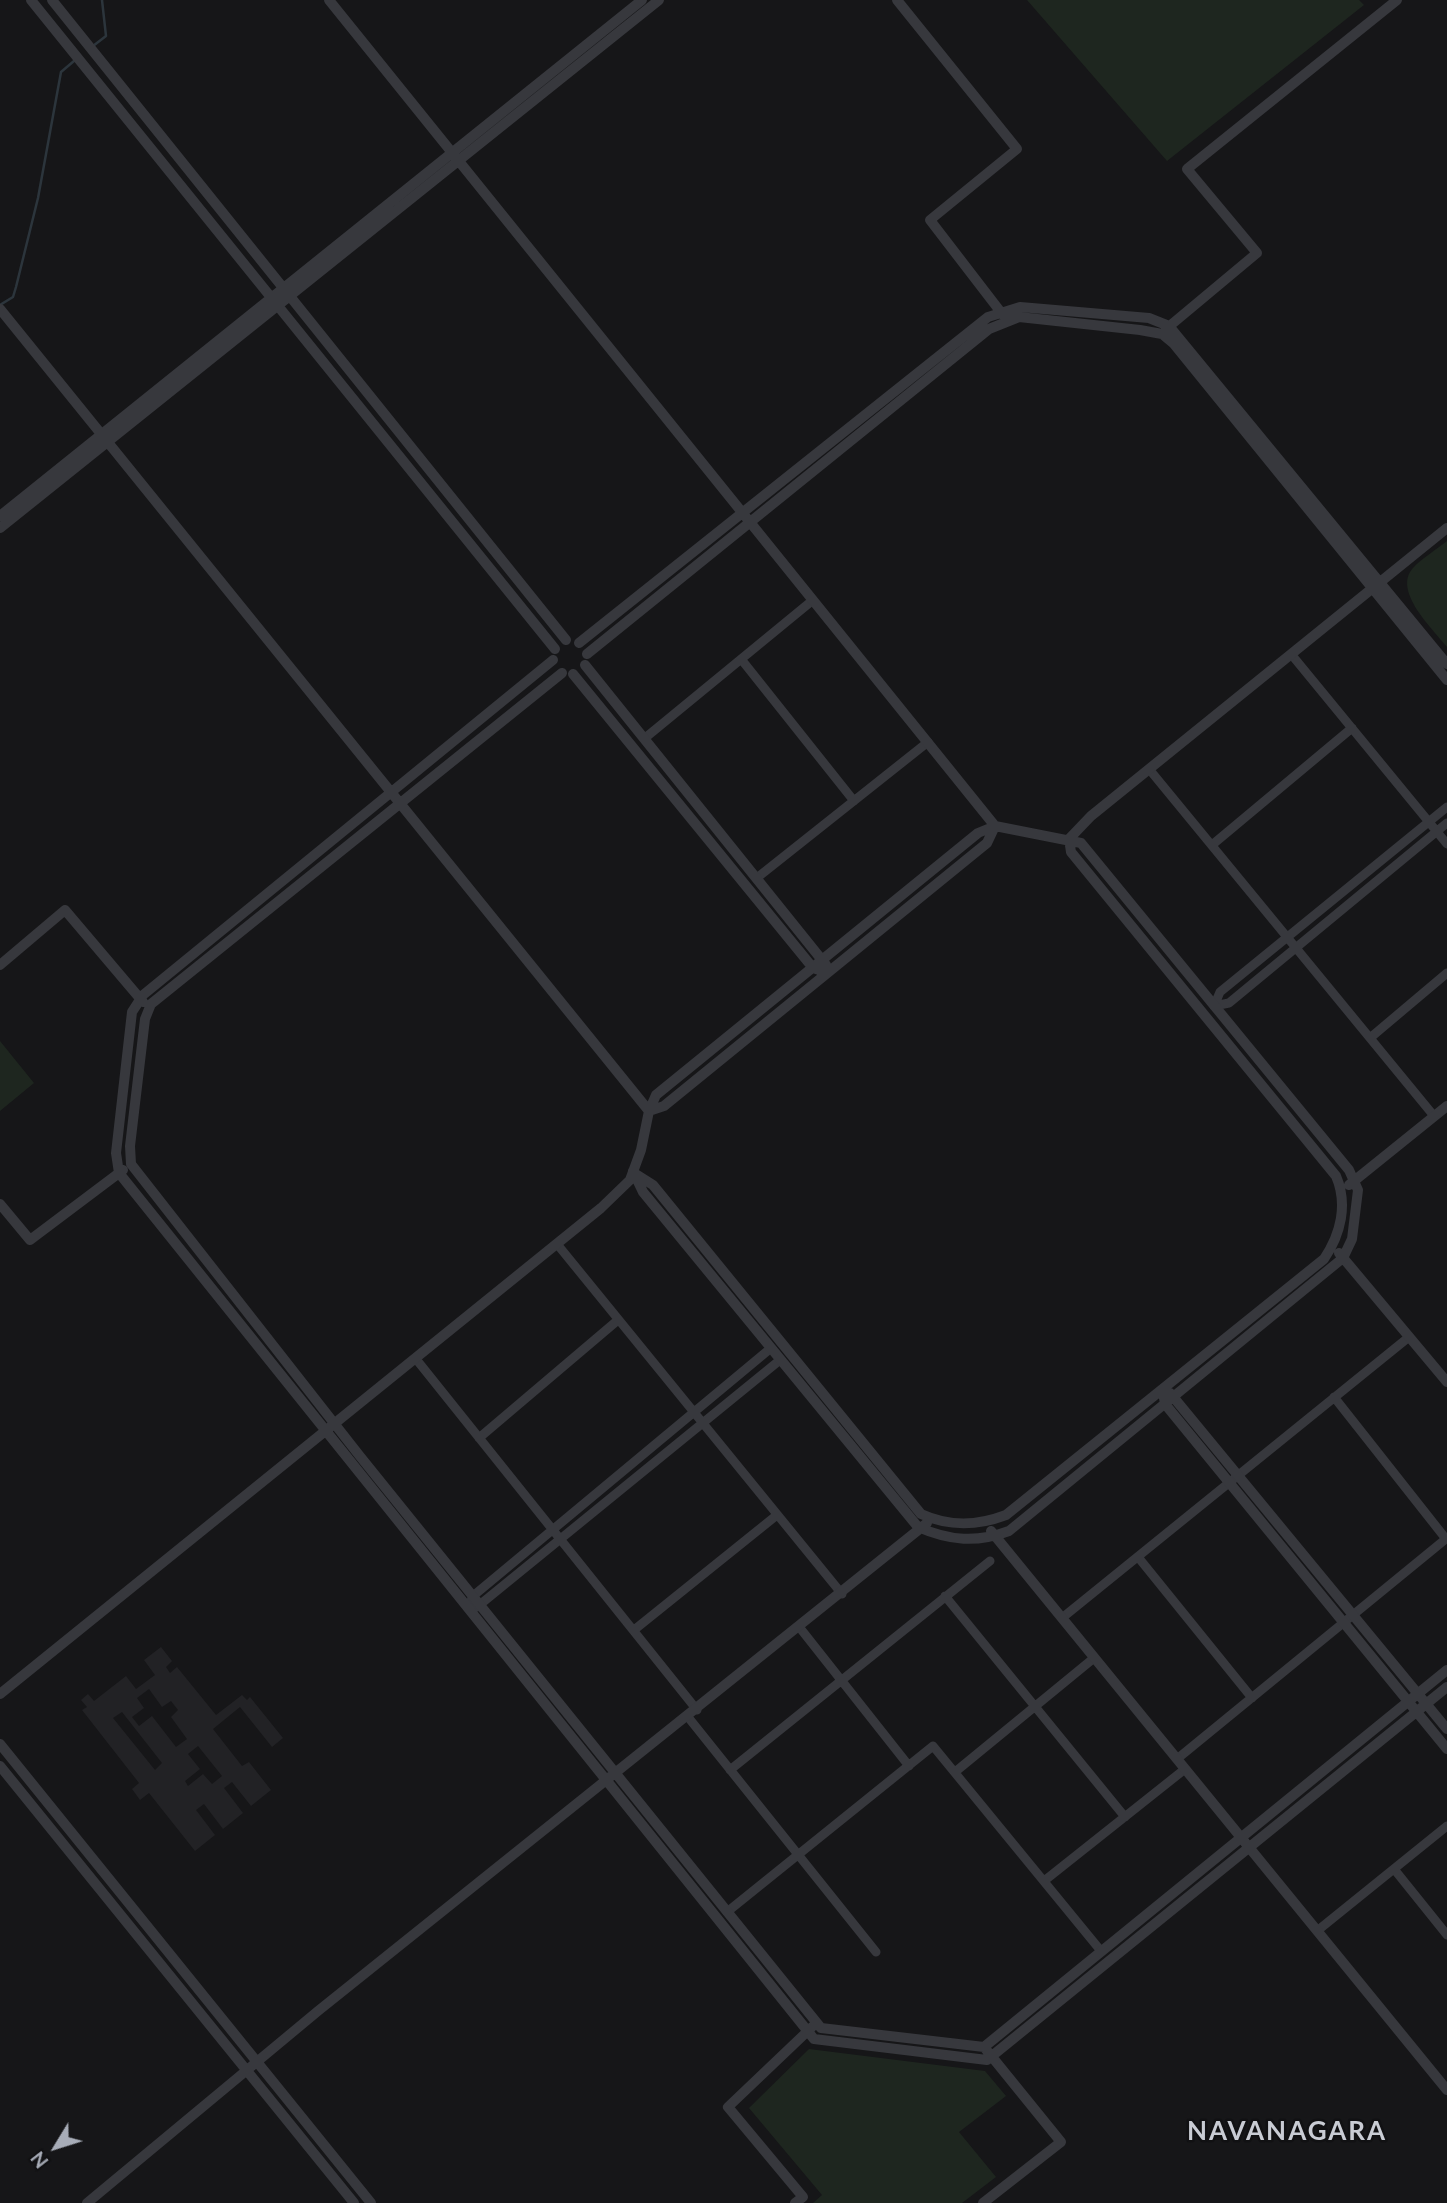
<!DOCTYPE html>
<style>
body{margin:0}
#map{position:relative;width:1447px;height:2203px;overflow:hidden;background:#161618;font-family:Lato,sans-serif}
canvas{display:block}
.north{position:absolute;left:21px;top:2112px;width:70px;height:70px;-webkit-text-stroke:5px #111113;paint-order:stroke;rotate:232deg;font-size:19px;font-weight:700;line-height:28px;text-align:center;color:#a8adb8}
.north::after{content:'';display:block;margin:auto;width:24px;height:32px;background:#a8adb8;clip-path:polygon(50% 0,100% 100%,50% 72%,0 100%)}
</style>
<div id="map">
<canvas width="1447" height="2203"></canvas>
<div class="north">N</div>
</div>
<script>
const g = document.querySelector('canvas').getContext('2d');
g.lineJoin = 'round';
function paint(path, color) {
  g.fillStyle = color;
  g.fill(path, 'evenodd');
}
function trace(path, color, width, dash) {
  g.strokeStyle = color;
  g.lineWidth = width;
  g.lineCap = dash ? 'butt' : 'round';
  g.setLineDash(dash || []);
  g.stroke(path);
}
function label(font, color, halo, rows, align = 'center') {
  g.font = font + ' Lato,sans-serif';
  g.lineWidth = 5;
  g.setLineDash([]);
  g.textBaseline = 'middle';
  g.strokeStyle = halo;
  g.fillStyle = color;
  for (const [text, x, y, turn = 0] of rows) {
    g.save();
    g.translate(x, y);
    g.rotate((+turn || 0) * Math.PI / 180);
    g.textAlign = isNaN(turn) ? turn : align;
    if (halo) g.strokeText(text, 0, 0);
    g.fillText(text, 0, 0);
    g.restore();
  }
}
const built = new Path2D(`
 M161,1647L172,1661L166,1667L170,1673L177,1667L216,1715L242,1695L247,1700L250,1697L283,1738L272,1747L240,1707L213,1729L242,1766L249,1762L271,1790L251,1806L232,1782L224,1788L243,1813L223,1829L204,1804L196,1810L215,1835L195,1851L149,1793L140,1800L132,1789L139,1783L82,1710L87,1707L81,1700L88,1694L94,1701L126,1676L136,1689L155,1675L144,1660ZM149,1689L162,1707L171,1701L178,1710L171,1717L187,1739L176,1747L152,1716L139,1726L132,1717L144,1708L137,1698ZM122,1712L162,1763L155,1770L113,1718ZM198,1746L222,1776L212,1784L203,1774L188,1786L185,1781L200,1769L188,1754Z`);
const green = new Path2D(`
 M1027,0H1359L1364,5L1167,161Z
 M1447,541V647C1433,629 1392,591 1413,568C1422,558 1436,550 1447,541Z
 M0,1041L34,1083L0,1111Z
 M809,2049L985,2071L1006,2096L959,2132L996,2177L962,2203H813L822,2195L749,2108Z`);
const stream = new Path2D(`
 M93,46L106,36L102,0
 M0,305L13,297L16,287L38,198L61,72L74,61`);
const minor = new Path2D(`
 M1291,654L1447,844
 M741,659L854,801
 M645,738L813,600
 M1149,769L1434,1116
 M1212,845L1352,728
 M758,877L928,742
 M1214,1006L1220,992L1447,807
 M1214,1006L1229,1003L1447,823
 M1370,1038L1447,973
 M557,1244L842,1594
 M416,1359L697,1710
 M1334,1397L1446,1539
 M479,1438L618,1320
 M1138,1557L1252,1698
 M945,1596L1125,1817
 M470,1603L473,1596L771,1348
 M477,1607L780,1360
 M1062,1618L1409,1337
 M800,1628L909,1766
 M634,1630L777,1515
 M688,1717L876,1952
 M1177,1759L1447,1538
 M730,1770L990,1561
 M955,1772L1094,1658
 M1394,1869L1447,1935
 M1044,1881L1185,1769
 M727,1912L933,1746L1101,1951
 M1317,1931L1447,1826`);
const tertiary = new Path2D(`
 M31,0L555,649
 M52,0L566,640
 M329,0L995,826L1081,843L1349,1170L1358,1190L1352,1239L1343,1258L1009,1531C977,1543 950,1541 918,1527L643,1192L633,1171
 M897,0L1017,149L930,220L1003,315
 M0,309L649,1111L641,1150L630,1180L601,1208L0,1694
 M1166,329L1257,253L1187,169L1397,0
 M0,516L642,0
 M0,528L659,0
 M579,643L988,317L1020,307L1149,318L1169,326L1447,664
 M587,654L989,329L1019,317L1140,330L1162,334L1174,344L1447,680
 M553,660L143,995L132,1012L116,1153L119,1173L814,2039L987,2060L1447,1687
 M585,665L826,965
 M562,673L151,1004L145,1019L130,1146L131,1164L359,1455L821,2028L984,2047L1061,2142L983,2203
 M573,674L813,968L819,970
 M995,826L987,843L664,1106L649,1111L656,1095L978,833Z
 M1069,839L1091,816L1447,528
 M0,965L65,910L143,1002
 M634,1173L653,1185L921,1514C950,1527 977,1526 1006,1515L1324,1259C1341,1234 1348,1204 1336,1176L1071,852L1069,839
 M1349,1185L1447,1106
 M0,1204L30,1240L123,1170
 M1339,1253L1447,1382
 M1170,1393L1447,1729
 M1164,1398L1165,1404L1447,1749
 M991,1531L1447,2090
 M0,1744L371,2203
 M0,1766L354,2203
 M984,2047L1447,1670
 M87,2203L318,2011L927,1523
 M795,2203L803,2197L728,2107L812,2027`);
const districtNames = [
 ["NAVANAGARA",1287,2132]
];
paint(built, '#222225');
paint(green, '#1e261f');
trace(stream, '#2c353c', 2.5);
trace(minor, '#37383d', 9);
trace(tertiary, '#37383d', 10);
g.letterSpacing = '2px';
label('bold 26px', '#c9ccd4', '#111113', districtNames);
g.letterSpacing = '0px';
</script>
